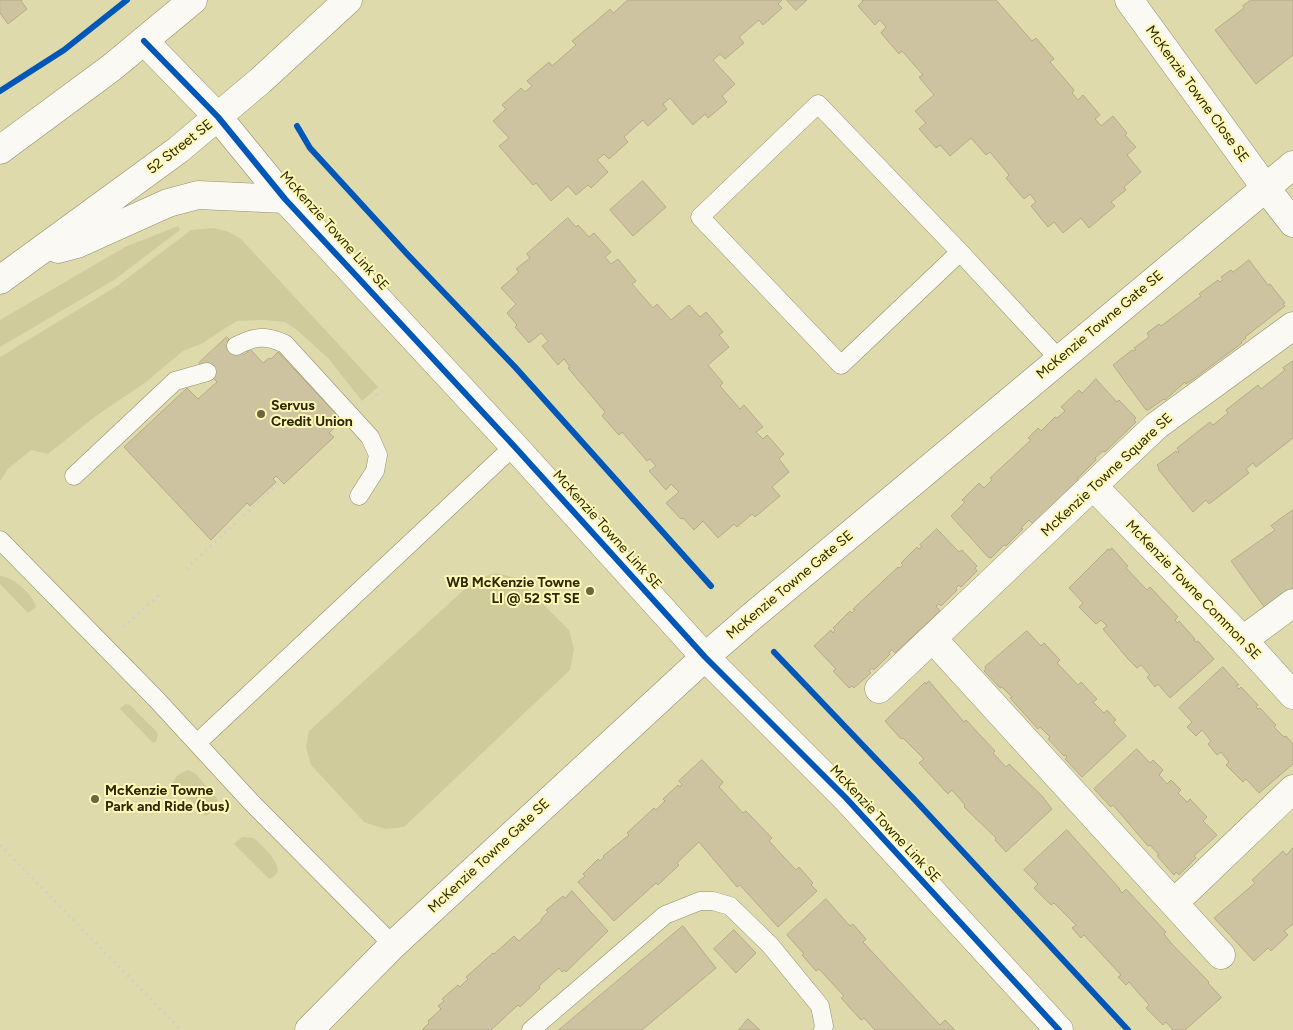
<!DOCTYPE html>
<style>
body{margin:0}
canvas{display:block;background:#dfdaac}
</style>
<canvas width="1293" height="1030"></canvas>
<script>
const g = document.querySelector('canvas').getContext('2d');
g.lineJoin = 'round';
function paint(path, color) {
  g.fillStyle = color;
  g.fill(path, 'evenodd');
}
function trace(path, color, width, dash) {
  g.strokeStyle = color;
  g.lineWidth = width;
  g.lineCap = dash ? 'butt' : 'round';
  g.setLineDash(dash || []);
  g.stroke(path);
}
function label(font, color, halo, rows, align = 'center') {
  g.font = font + ' Figtree,sans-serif';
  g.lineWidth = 4;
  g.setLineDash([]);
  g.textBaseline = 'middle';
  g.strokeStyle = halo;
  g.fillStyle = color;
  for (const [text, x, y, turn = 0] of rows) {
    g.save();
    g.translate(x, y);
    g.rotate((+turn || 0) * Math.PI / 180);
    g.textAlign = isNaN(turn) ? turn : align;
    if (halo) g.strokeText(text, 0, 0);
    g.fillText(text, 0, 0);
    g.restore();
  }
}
const green = new Path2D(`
 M178,226L180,230L114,280L0,347V320L125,247Z
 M214,228L229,232L241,239L378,387L362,401L328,358L298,331L285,322L264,320L237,321L224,329L203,343L183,351L146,382L96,416L48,454L31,450L8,469L0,481V357L117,286L191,230Z
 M496,573L517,578L569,630L574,649L570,670L404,827L385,829L364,822L311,765L306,747L309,731L476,579Z
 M0,576C12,576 34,595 36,607L28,613L0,584Z
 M125,704L130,705L156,731L158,735L156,742L153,743L120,709Z
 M189,770L196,774L218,800L213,811L206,816L173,783C175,775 182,772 189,770Z
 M242,837L254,838C263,847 292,871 269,879L234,844Z`);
const building = new Path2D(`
 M0,0H22L21,1L27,9L8,24L0,13Z
 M628,0H782L778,4L782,8L763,25L759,20L739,37L744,43L725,59L720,54L713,60L735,84L722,96L727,102L708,118L705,114L693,125L670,98L663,104L667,109L648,126L643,120L624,137L628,142L609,159L604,154L597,160L608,172L591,188L588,185L576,195L568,186L551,201L536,183L533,185L499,146L509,138L493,121L506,109L502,105L521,88L525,92L532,86L527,81L549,62L552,66L576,45L572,41L594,23L610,9L613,13Z
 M787,0H807L796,10Z
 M862,0H996L1032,41L1036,38L1054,59L1050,62L1074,90L1072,93L1078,100L1083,95L1100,115L1095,119L1101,126L1113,116L1127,133L1125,135L1136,147L1127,155L1141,172L1124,187L1126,190L1111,202L1115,206L1089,228L1081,218L1063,233L1054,222L1048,227L1031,206L1036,202L1030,194L1024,199L1006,178L1009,175L990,152L986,155L971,138L950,156L940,145L936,148L919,129L926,123L915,111L934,95L919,77L923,75L902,51L899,54L881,33L886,27L880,20L875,25L858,6L863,1Z
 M1251,0H1293V55L1256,84L1215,30L1244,8L1243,6Z
 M643,181L666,207L633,236L610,210Z
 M568,218L576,227L578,225L589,237L594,233L611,252L605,257L611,264L618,259L636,281L632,284L653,308L657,304L671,320L689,305L700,317L706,312L723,332L719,335L729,347L708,365L723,383L720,386L740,409L744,405L763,427L756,432L763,439L767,435L784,454L779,459L789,472L772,487L780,496L755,517L752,514L737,527L734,524L718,538L703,521L694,530L683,518L681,519L666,503L679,492L671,484L666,490L649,471L656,466L650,459L647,461L622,432L619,435L602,416L605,412L568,368L570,367L564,359L558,365L542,346L548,341L541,333L529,343L515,327L517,325L507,313L516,304L501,288L519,272L516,269L530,258L527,254Z
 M1249,260L1268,285L1270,284L1285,303L1283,304L1285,306L1245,337L1246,338L1241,342L1242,343L1195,378L1186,384L1185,382L1165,400L1164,399L1148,410H1146L1113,365L1132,350L1133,351L1136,350L1134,348L1149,337L1147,333L1159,324L1161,326L1201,296L1199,294L1218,280L1220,282L1223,280L1221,277L1231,270L1233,272Z
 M227,337L244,355L250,349L263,363L269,358L271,359L278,352L342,420L329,433L334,437L284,484L276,476L273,479L276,482L250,506L247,503L211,540L124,447L187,388L198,399L217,382L199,363Z
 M1293,361V438L1256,467L1253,463L1246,469L1249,473L1209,504L1206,500L1193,512L1158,469L1159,468L1157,465L1176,451L1178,453L1179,452L1177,448L1210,422L1213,425L1228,413L1226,410L1258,385L1261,389L1285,370L1283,368Z
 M1096,379L1117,402L1119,400L1136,418L1134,420L1136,422L1105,452L1103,451L1095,458L1096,460L1077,479L1078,481L1033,524L1029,520L1021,528L1023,529L1006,546L1004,545L991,558L988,557L951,516L965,502L962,500L979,483L984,488L992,480L990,478L1031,440L1028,438L1038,428L1041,431L1055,417L1057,418L1065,411L1061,407L1079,390L1082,393Z
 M1293,510V588L1265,608L1231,561L1275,530L1271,526Z
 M937,529L959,552L962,550L977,566L975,568L977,571L961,587L959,585L956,588L957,590L941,606L939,604L936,606L940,611L895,653L892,650L889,652L890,654L874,670L872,668L869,671L871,673L854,688L852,686L849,688L833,671L836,669L814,646L831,630L833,633L835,630L833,628L850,611L852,613L855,610L853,609L898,567L900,568L903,565L901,563L917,547L919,549L922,547L920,545Z
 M1112,548L1128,566L1126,568L1147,590L1150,587L1178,617L1175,620L1177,623L1179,621L1195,639L1194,640L1196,642L1198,641L1214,659L1170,698L1158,684L1155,687L1147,677L1150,675L1141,665L1137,668L1128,659L1103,629L1107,626L1101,620L1096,624L1079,607L1083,603L1069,588L1108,549L1110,550Z
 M1027,631L1041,646L1044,643L1060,660L1057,663L1078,685L1081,682L1097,699L1093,702L1104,713L1107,710L1116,720L1113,722L1126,736L1082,777L1065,759L1067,757L1066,755L1064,756L1048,739L1050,737L1040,727L1038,729L1010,698L1012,697L1002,687L1000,688L984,671L986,669L985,667Z
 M1223,667L1239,685L1236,686L1239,689L1241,687L1258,705L1256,707L1258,709L1260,708L1276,725L1274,727L1284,737L1286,736L1293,744V764L1259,793L1246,779L1243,782L1226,765L1229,762L1221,752L1217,755L1208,744L1211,741L1202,730L1196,736L1187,727L1192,722L1179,708Z
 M929,681L964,722L966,720L995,751L993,753L1006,767L1009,764L1042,796L1052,809L1006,852L995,840L996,838L964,807L965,805L952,790L948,794L919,763L924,759L903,738L901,739L885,721L925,682L926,684Z
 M1137,749L1150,763L1153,760L1163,770L1159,775L1167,784L1171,780L1181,790L1178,793L1187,802L1190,799L1207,817L1203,821L1217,835L1194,856L1196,858L1179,875L1176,872L1174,875L1157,856L1159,855L1150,845L1148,846L1113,805L1111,807L1094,789Z
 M702,760L723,782L719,787L743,813L746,811L772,838L769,841L796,870L799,867L813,883L811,885L817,891L778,927L740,885L737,887L699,842L677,863L679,865L658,885L656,883L614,921L578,882L585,876L583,874L598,859L600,861L604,857L603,856L629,835L627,833L654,808L656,810L665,801L663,799L678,785L680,787L682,784L679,781Z
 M1067,830L1120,889H1119L1122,893L1126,889L1166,932L1164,934L1171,943L1209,982L1208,983L1221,997V998L1185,1030H1173L1166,1022L1163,1025L1146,1008L1149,1005L1129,982L1126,985L1118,977L1121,975L1084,935L1081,938L1072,928L1076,925L1054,903L1051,905L1034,888L1038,884L1024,870Z
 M1293,848V924L1284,931L1288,935L1271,951L1268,948L1254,961L1214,918L1255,883L1252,880L1283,851L1286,855Z
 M572,891L608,931L566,972L565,970L562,972L559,968L539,986L540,988L520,1007L518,1005L491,1030H422L429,1023L428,1021L441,1009L438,1006L444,1001L442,999L458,985L460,987L468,979L466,977L493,953L494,954L514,936L519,941L542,920L541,919L548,912L546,910L563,896L565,898Z
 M826,899L850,926L853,924L866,939L863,942L940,1025L945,1020L955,1030H875L864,1018L861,1020L841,998L844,996L819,969L816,971L802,955L804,954L787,935Z
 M683,926L716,968L642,1030H559Z
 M734,930L756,953L736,973L714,949Z
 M748,1019L760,1030H739Z`);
const path = new Path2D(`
 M371,400L384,388
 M186,569L281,481
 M123,627L160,594
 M0,845L181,1030`);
const service = new Path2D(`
 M960,252L841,365L700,217L818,104L960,252L1059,359
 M236,346C255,336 265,335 285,344L370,437L378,455L375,471L359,496
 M74,476L175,381L207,372
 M0,540L158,701L251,802L393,945
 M197,743L514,446
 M531,1030L665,915L700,901H713L730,906L770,945L820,1006L824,1026L823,1030`);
const minor = new Path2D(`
 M1129,0L1265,187L1293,223
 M144,41L218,117L285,199L514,446L705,657L846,798L1059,1030
 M1093,486L1243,640L1293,695
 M933,639L1221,955
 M1243,640L1293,603
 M879,689L1156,426L1293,326
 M1174,903L1293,789
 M309,1030L393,945L705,657L750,618L1293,165`);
const secondary = new Path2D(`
 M0,150L111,68L193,0
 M58,249L77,244L168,203L198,195L285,199
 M0,280L178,150L260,81L348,0`);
const cycleway = new Path2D(`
 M144,41L218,117L285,199L514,446L705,657L846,798L1059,1030
 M0,91L64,50L127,0
 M297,126L310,148L408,255L515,367L711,586
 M774,652L915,800L1128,1030`);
const markers = [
 [261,414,5,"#6b663f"],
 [590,591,5,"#6b663f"],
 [95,799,5,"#6b663f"]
];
const streetNames = [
 ["McKenzie Towne Close SE",1197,94,54],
 ["52 Street SE",180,147,-38],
 ["McKenzie Towne Link SE",334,231,48],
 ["McKenzie Towne Gate SE",1100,325,-40],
 ["McKenzie Towne Square SE",1107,475,-43],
 ["McKenzie Towne Link SE",607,530,48],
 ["McKenzie Towne Gate SE",790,585,-40],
 ["McKenzie Towne Common SE",1193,590,46],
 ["McKenzie Towne Link SE",885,824,47],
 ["McKenzie Towne Gate SE",489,856,-43]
];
const poiNames = [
 ["Servus",271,406],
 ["Credit Union",271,422],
 ["WB McKenzie Towne",580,583,"right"],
 ["LI @ 52 ST SE",580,599,"right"],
 ["McKenzie Towne",105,791],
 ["Park and Ride (bus)",105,807]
];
paint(green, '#cfcb9b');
paint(building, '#cdc3a0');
trace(building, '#b5ab88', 1);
trace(service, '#918e6d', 19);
trace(minor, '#918e6d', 29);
trace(secondary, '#918e6d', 29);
trace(path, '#d3d2c2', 3, [2.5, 4]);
trace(service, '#faf9f3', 18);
trace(minor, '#faf9f3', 28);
trace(secondary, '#faf9f3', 28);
trace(cycleway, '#0057b8', 6);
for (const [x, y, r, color] of markers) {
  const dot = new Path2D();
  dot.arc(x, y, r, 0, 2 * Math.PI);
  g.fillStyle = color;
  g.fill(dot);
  trace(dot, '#fef8b6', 2);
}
label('14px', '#2c2804', '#fef8b6', streetNames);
label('bold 14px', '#2c2804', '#fef8b6', poiNames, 'left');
</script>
